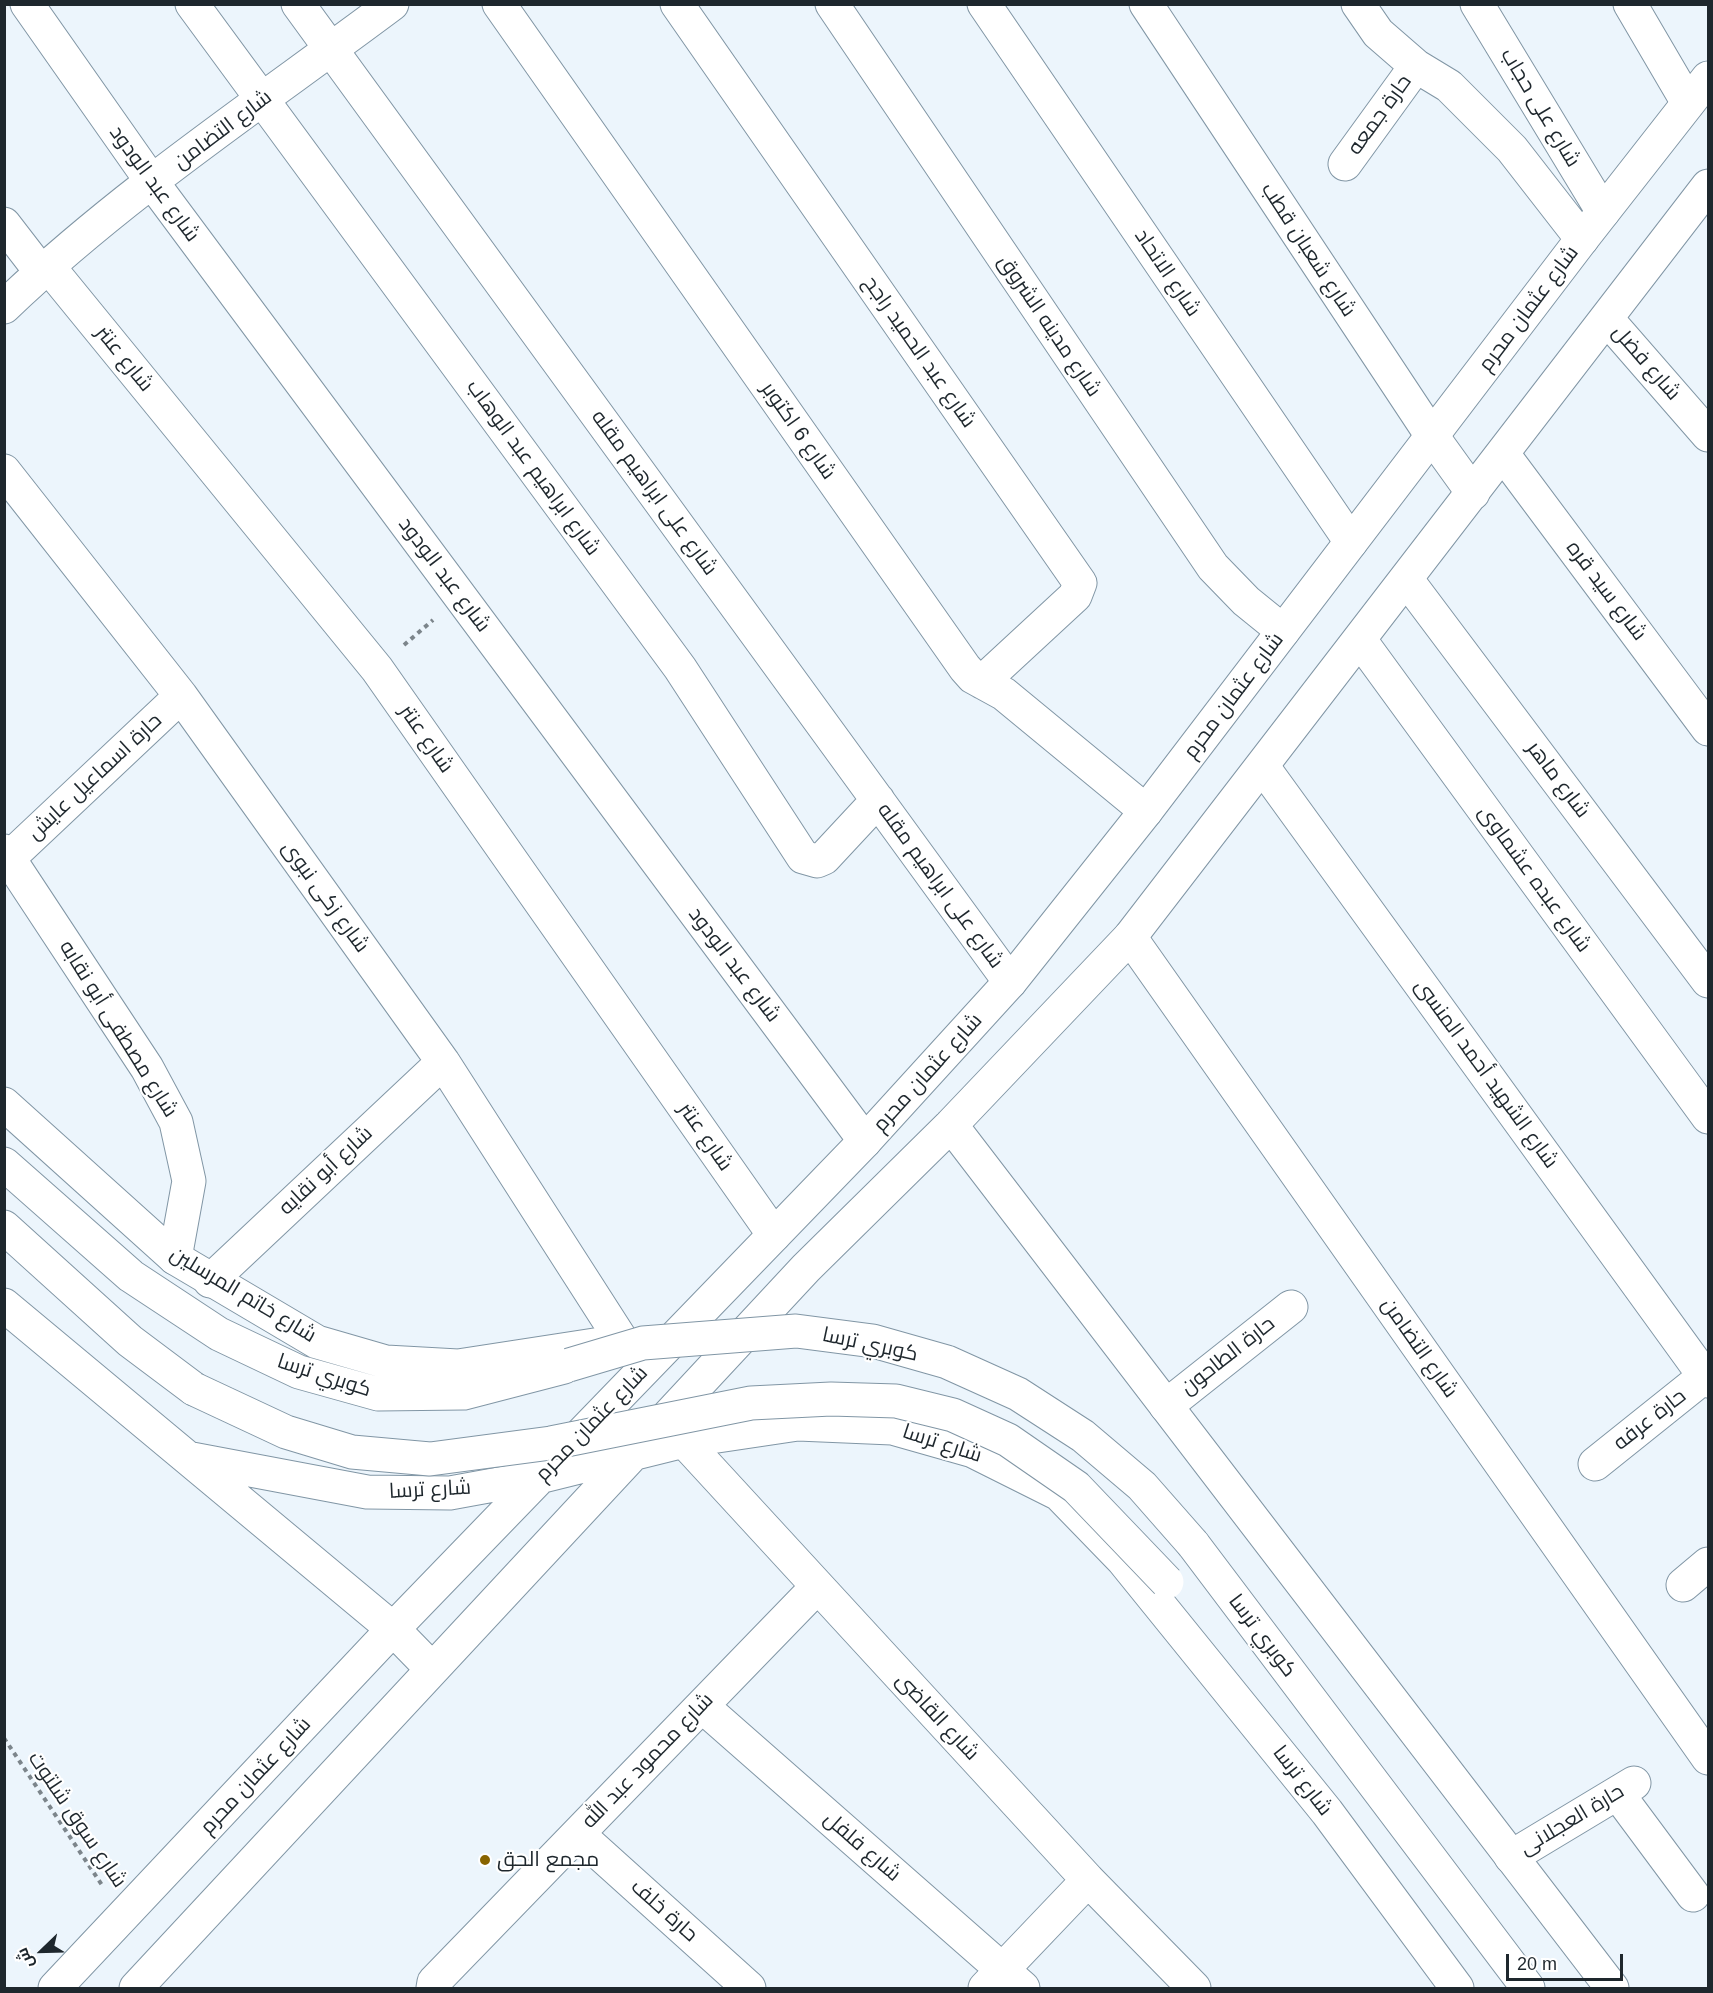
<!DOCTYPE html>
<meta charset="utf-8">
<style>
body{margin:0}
#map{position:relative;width:1713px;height:1993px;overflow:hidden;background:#ecf5fc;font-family:Arial,Cairo,sans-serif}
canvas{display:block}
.frame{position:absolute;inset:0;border:6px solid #1e272d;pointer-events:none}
.north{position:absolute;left:12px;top:1921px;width:60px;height:60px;-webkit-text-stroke:4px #fff;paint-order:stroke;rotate:247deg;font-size:16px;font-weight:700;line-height:24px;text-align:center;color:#1e272d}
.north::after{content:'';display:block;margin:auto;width:21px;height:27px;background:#1e272d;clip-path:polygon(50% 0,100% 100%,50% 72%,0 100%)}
.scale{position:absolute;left:1506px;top:1954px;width:117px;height:27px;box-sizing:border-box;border:3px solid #1e272d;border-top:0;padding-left:8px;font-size:18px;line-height:21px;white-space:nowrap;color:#1e272d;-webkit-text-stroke:4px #fff;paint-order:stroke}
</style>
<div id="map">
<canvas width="1713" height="1993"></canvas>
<div class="frame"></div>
<div class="north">ش</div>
<div class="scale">20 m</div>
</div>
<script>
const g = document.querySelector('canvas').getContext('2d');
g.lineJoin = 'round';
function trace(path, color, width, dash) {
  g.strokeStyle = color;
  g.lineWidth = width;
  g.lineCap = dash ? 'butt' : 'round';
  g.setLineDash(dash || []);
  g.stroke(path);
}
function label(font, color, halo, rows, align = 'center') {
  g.font = font + ' Arial,Cairo,sans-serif';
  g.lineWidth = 4.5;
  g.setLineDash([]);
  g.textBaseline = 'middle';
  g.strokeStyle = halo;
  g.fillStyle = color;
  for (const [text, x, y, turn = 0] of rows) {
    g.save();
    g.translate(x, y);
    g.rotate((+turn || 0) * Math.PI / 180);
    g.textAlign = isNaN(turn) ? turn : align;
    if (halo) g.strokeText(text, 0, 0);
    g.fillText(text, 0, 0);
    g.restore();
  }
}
const path = new Path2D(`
 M404,645L433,620
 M4,1738L102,1885`);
const minor = new Path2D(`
 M27,4L152,182L865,1141
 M192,4L680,668L803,857L817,861L824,858L878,800
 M298,4L1010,982
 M499,4L965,668L973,677L1004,694L1146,811
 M677,4L1080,583L1075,596L982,682
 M832,4L1213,567L1246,601L1283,631
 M984,4L1351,542
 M1146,4L1432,436L1473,493
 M1358,4L1378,33L1416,66L1449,86L1512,149L1582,239
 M1477,4L1603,212
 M1630,4L1688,103
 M1345,164L1416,66
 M4,224L41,272
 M48,266L377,669L774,1235
 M4,307C122,194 261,102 392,4
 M1607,319L1708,435
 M1503,454L1708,729
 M4,471L181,696L443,1062L622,1341
 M1407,580L1708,981
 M1360,640L1708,1117
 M1263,767L1708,1381
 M4,851L147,1068L176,1122L189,1181L175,1258
 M9,858L181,696
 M1130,937L1708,1758
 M210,1281L443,1062
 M1166,1406L1291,1307
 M684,1441L1088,1880L1194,1988
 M1595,1464L1705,1376
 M1683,1585L1708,1564
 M702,1706L1023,1988
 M1618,1794L1693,1895
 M578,1834L749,1988
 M1511,1857L1634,1783
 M433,1988L434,1982L817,1587
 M985,1988L1088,1880`);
const secondary = new Path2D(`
 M4,1104L175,1258L317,1342L386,1362L458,1366L614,1342
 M951,1125L1612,1988
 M4,1164L131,1276L219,1334L299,1372L378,1394L464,1393L564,1367
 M4,1227L130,1341L194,1389
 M4,1305L393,1629L432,1669
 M192,1459L367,1492L450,1493L543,1476L684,1441L798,1424L892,1428L973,1451L1059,1494L1123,1560L1327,1812L1457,1988
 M1193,1544L1528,1988
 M55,1988L393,1629L865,1141L1010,982L1146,811L1582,239L1708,78
 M136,1988L806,1268L951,1125L1130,937L1708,186`);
const secondaryBridge = new Path2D(`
 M569,1365L643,1343L796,1331L873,1341L947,1362L1018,1394L1083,1436L1142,1486L1193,1544
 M194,1389L286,1432L352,1452L430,1459L551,1443L751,1403L831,1399L896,1401L953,1415L1008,1440L1076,1487L1167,1582`);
const markers = [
 [485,1860,6,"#886400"]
];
const streetNames = [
 ["شارع على حجاب",1540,108,59],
 ["حارة جمعه",1380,115,-54],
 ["شارع التضامن",223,130,-37],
 ["شارع عبد الودود",154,184,54],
 ["شارع شعبان قطب",1308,250,57],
 ["شارع الاتحاد",1167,273,56],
 ["شارع عثمان محرم",1529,309,-53],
 ["شارع مدينه الشروق",1049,326,56],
 ["شارع عبد الحميد راجح",919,352,55],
 ["شارع عنتر",124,359,51],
 ["شارع فضل",1646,363,49],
 ["شارع 6 اكتوبر",798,431,55],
 ["شارع ابراهيم عبد الوهاب",533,468,54],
 ["شارع على ابراهيم مقله",654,493,54],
 ["شارع عبد الودود",444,575,53],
 ["شارع سيد قره",1606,591,53],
 ["شارع عثمان محرم",1234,696,-53],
 ["شارع عنتر",426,739,55],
 ["حارة اسماعيل عايش",95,777,-43],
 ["شارع ماهر",1558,780,53],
 ["شارع عبده عشماوى",1534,879,54],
 ["شارع على ابراهيم مقله",940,886,54],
 ["شارع زكى نبوى",325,897,54],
 ["شارع عبد الودود",734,965,53],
 ["شارع مصطفى أبو نقابه",118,1029,58],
 ["شارع عثمان محرم",928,1073,-48],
 ["شارع الشهيد أحمد المنسى",1486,1074,54],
 ["شارع عنتر",705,1137,55],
 ["شارع أبو نقايه",326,1171,-43],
 ["شارع خاتم المرسلين",243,1295,31],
 ["كوبري ترسا",870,1345,12],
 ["شارع التضامن",1419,1348,55],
 ["حارة الطاحون",1228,1356,-38],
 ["كوبري ترسا",324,1376,18],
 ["حارة عرفه",1650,1420,-38],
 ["شارع عثمان محرم",592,1424,-46],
 ["شارع ترسا",942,1444,18],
 ["شارع ترسا",430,1490,-3],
 ["كوبري ترسا",1262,1636,53],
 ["شارع القاضى",937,1717,47],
 ["شارع محمود عبد الله",648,1761,-46],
 ["شارع عثمان محرم",256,1776,-47],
 ["شارع ترسا",1302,1781,52],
 ["شارع سوق شلتوت",77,1820,56],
 ["حارة العجلانى",1572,1820,-31],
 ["شارع فلفل",862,1847,41],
 ["حارة خلف",664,1911,42]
];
const poiNames = [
 ["مجمع الحق",497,1860]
];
trace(minor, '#8196a5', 35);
trace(secondary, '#8196a5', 35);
trace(path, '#7c858b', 4, [4.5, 4.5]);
trace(minor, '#fff', 33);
trace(secondary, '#fff', 33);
trace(secondaryBridge, '#8196a5', 35, []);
trace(secondaryBridge, '#fff', 33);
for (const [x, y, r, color] of markers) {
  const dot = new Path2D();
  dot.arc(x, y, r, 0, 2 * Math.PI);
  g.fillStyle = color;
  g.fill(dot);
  trace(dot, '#fff', 2);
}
label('21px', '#1e272d', '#fff', streetNames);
label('21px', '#1e272d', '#fff', poiNames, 'left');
</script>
